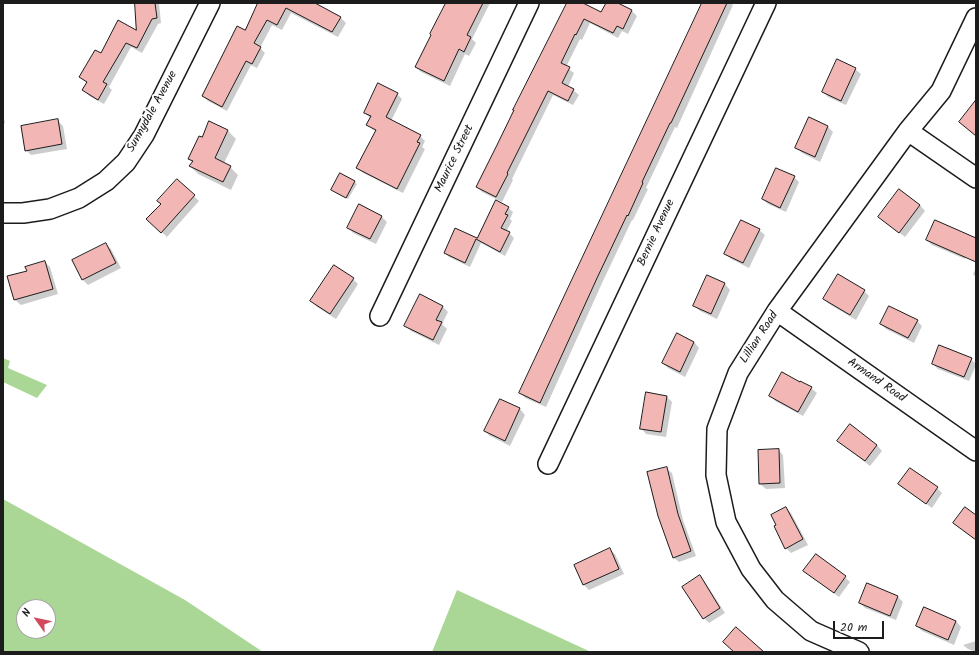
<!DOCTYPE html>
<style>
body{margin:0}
#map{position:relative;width:979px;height:655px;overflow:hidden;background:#fff;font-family:Kalam,sans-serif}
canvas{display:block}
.frame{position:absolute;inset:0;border:4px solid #1c1c1c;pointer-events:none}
.north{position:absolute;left:16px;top:599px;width:40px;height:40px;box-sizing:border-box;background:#fff;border:1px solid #a4a4a4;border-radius:50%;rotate:303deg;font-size:11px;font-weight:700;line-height:16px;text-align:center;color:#1c1c1c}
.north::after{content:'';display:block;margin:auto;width:14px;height:18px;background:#d1495b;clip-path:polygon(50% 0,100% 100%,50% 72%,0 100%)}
.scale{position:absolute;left:833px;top:621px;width:51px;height:18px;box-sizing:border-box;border:2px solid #1c1c1c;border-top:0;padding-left:5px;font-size:12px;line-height:14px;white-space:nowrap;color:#1c1c1c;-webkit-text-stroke:3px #fff;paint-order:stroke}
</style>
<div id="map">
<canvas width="979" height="655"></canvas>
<div class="frame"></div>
<div class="north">N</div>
<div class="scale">20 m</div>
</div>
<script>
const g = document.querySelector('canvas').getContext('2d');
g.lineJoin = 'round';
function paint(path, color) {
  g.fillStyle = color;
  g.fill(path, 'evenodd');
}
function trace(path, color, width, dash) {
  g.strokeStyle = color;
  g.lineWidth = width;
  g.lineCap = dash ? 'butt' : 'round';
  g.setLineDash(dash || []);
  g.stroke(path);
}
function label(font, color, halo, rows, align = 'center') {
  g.font = font + ' Kalam,sans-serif';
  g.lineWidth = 4;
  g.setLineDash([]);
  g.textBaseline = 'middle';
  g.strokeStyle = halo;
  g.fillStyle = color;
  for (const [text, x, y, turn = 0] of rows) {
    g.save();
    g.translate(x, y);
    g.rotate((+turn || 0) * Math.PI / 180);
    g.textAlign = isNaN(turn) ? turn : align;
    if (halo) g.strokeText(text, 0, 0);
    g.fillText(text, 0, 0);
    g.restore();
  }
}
const green = new Path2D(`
 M3,358L10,361L8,368L47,385L37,398L3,382Z
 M3,499L185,600L263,652H3ZM24,607H48V631H24Z
 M457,590L591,652H432Z`);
const shadow = new Path2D(`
 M136,3H159L161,23L158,24L142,53L131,47L109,87L112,90L104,104L89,96L84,90L88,84L80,77L101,54L137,31Z
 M259,3H313L340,17L346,23L338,37L291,13L282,30L272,25L260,48L265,53L257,68L251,65L227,111L208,101L203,96L246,31Z
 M447,3H490L472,39L476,43L469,56L465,54L450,86L421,72L416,67Z
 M569,3H581L602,13L607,3H616L632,11L637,16L628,34L622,31L618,38L590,23L582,40L580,39L566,67L574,73L568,87L573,90L579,95L573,105L553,95L512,179L513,180L502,202L482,192L477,187Z
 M704,3H731L733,5L677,128L675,127L646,188L648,189L633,220H632L603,281L546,407L525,398L520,392Z
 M855,69L861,74L846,105L828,97L823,92Z
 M397,94L402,99L391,121L420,136L425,141L422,147L425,149L403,193L363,173L358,168L376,131L373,130L368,124L370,118L365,113Z
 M3,119L5,121L3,128Z
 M810,119L828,127L833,132L820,162L802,153L796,148Z
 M57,120L63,126L67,149L31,155L26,150Z
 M210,122L228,131L236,139L224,163L230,167L238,175L231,190L198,174L190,166L193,163L189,159L202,138Z
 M794,177L799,182L786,212L768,204L763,199Z
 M177,180L199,201L167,237L153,224Z
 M354,182L357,184L348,199L335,192L333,190Z
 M900,190L920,205L925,211L905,237L885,222L880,217Z
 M359,206L382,217L387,222L376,244L353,233L348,227Z
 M508,208L513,212L510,219L512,221L506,232L509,233L514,238L505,256L481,243L470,267L449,257L445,253L455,229L477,239Z
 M759,230L765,235L749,268L731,259L725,253Z
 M927,240L973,241L965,259L932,245Z
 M106,244L111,249L121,268L88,285L83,280L73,260Z
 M45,262L50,267L58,294L21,305L15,300L9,277L28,271Z
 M976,268V277L973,274Z
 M708,276L725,284L730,290L717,319L700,311L695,306Z
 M353,279L358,284L336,319L317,307L312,301Z
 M864,291L869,296L856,320L829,304L824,299Z
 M420,296L443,307L448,312L442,324L447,329L439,345L411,331L406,326Z
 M917,321L922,326L914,343L886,329L881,324Z
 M677,334L694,342L699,348L685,377L668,368L663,363Z
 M971,359L976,364V365L969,381L938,369L933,364Z
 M811,388L817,393L803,416L775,401L770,395Z
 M647,393L667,397L672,402L666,437L646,434L641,428Z
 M500,400L520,409L525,415L510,446L490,436L485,431Z
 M850,426L877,445L882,451L870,466L844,446L839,441Z
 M778,450L783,455L785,488L766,489L760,484Z
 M666,468L672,473L683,520L696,556L679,562L673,557Z
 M900,484L937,488L942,493L932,508L905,489Z
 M786,508L791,513L808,545L791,553L786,548L777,525Z
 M609,549L615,554L624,574L589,590L584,585L575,565Z
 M810,576L845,577L850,582L839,597Z
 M699,577L705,582L725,613L709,623L704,618Z
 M868,585L898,597L903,602L896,620L865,608L860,603Z
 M924,608L956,621L961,627L954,645L922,631L917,626Z
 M976,641V652L968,649L963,645Z`);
const building = new Path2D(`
 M135,3H155L157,18L152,19L137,48L126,43L103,82L107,84L98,100L82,90L87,82L79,77L95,50L101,53L118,20L136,30Z
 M258,3H315L341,17L332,32L286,8L277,25L267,20L254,43L261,47L252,64L246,61L222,107L202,96L237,26L245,30Z
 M446,3H483L467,35L471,37L464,52L459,49L444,81L415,67L431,35L430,34Z
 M567,3H583L601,12L606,3H618L632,10L623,29L617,26L613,33L584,19L576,35L575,34L561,63L570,67L562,83L574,89L568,101L548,91L507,173L508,174L496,197L476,187L497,145L514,110H513Z
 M702,3H727L671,123H670L642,182L643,183L628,216L627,215L598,276L540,403L519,393Z
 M837,59L856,68L841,101L822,92Z
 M378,83L398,93L386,117L421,135L417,142L420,143L397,189L356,168L376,130L366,125L371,116L364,113Z
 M976,100V136L959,122Z
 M809,117L828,126L815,157L795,148Z
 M58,119L62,144L25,151L21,126Z
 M209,121L228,130L215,158L231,166L223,182L189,166L193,161L188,159L199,136L202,137Z
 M776,168L795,176L780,208L762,199Z
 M340,173L355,181L346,198L331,190Z
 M177,179L195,195L161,233L146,219L161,204L157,201Z
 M899,189L920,205L899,233L878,217Z
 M496,200L509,207L505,214L508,215L501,228L510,232L500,252L476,239L465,263L444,253L455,228L477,238Z
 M359,204L382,216L370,239L347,228Z
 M741,220L760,229L743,263L724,254Z
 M935,220L976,238V262L926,240Z
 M106,243L116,263L82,280L72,260Z
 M45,261L53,289L14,300L7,276L27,271L25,267Z
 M334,265L354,278L330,314L310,301Z
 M838,274L865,290L850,315L823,299Z
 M707,275L725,283L711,314L693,306Z
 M420,294L443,306L436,320L442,322L433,340L404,326Z
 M889,306L918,320L908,338L880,324Z
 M677,333L694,342L680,372L662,363Z
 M939,345L972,358L964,377L932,364Z
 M782,372L800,382V381L812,387L798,412L769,396Z
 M646,392L667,396L661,432L640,429Z
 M500,399L520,408L505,441L484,431Z
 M850,424L877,445L865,461L837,441Z
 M779,449L780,483L759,484L758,450Z
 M667,467L678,514L691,551L673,558L658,516L647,472Z
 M910,468L938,487L926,504L898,484Z
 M786,507L803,539L785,549L774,526L776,525L771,515Z
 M965,507L976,515V540L953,523Z
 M610,548L619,569L583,585L574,565Z
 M816,554L846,576L834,593L803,571Z
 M700,575L720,608L703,619L682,587Z
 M867,583L898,596L890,616L859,603Z
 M924,607L956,621L948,640L916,626Z
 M736,627L764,652H734L723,642Z`);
const minor = new Path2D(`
 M908,131L976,178
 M3,213H23L50,209L79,198L106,181L126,162L144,135L210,3
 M777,311L976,451
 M380,316L529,3
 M548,464L766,3
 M859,652L811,631L775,600L751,569L726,522L716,475L717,429L738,373L777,311L908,131L941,91L976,18`);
const streetNames = [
 ["Sunnydale Avenue",153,112,-61],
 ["Maurice Street",455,159,-64],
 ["Bernie Avenue",657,233,-65],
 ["Lillian Road",760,338,-57],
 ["Armand Road",876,381,35]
];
paint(green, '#abd796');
paint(shadow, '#0003');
paint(building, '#f2b6b4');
trace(building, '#1c1c1c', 1);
trace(minor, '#1c1c1c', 22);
trace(minor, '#fff', 19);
label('12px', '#1c1c1c', '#fff', streetNames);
</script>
